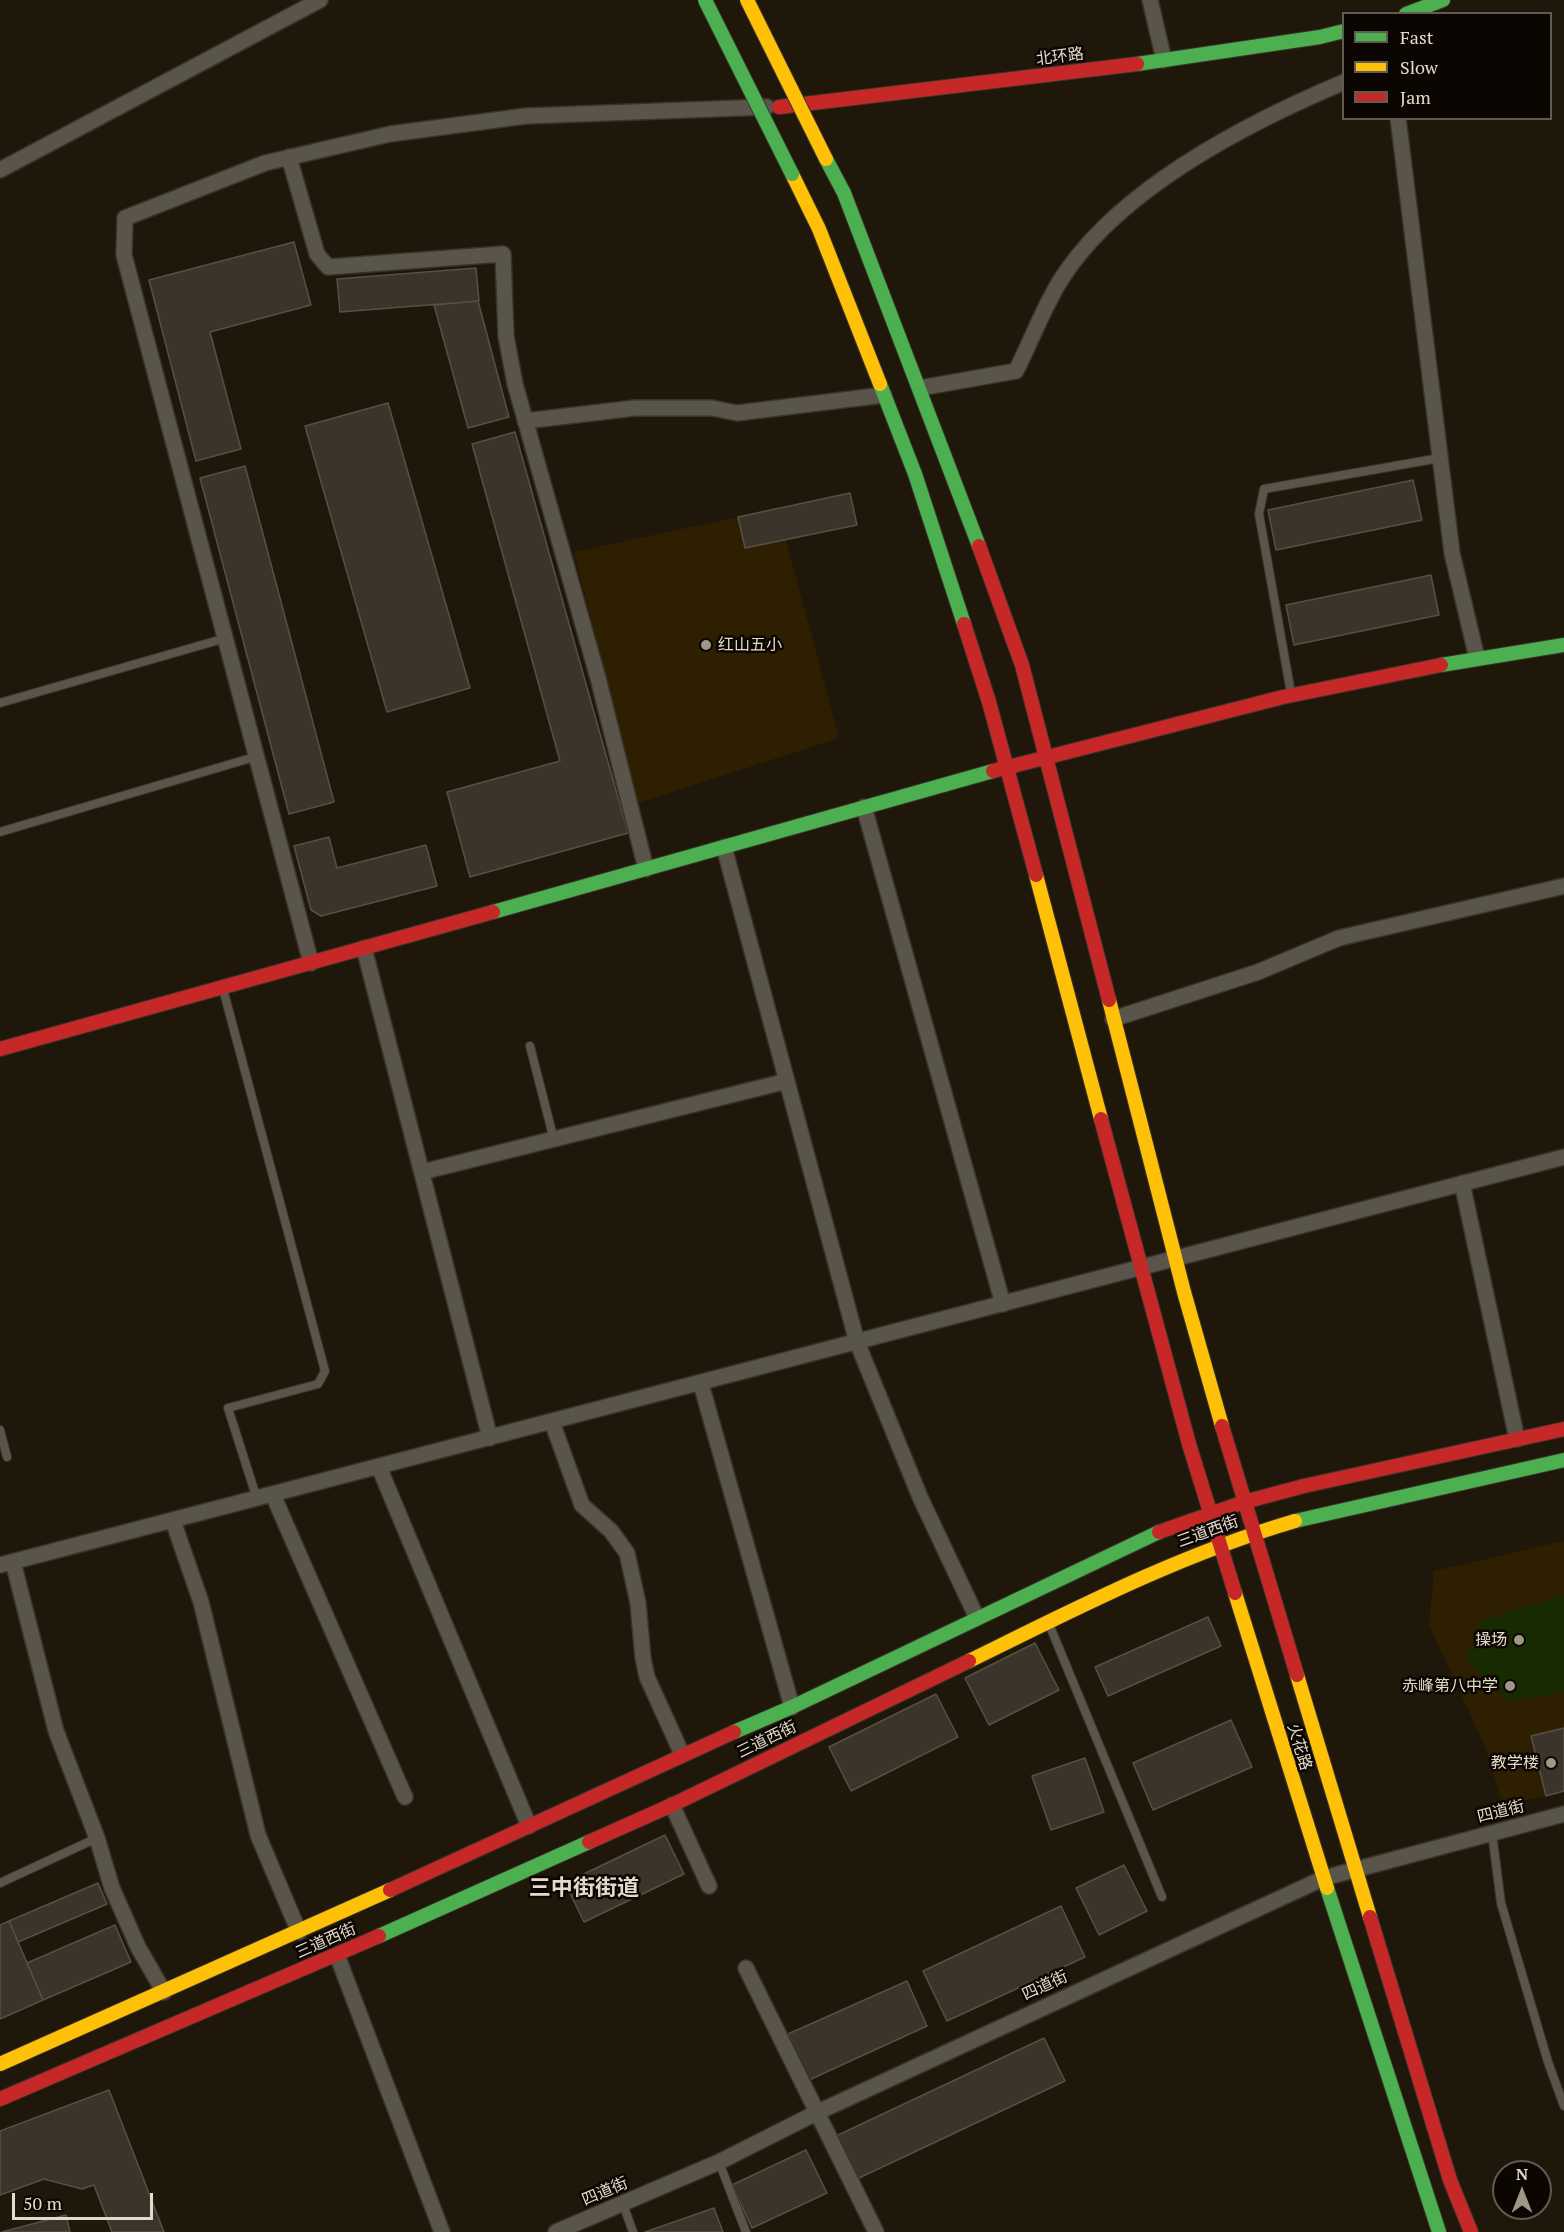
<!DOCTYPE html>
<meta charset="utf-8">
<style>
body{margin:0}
#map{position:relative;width:1564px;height:2232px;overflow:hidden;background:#1f170a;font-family:"PT Serif",serif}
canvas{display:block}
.legend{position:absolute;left:1342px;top:12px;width:210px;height:108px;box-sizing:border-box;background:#0b0601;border:2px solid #615b52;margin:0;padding:8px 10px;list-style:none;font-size:18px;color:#e3dacb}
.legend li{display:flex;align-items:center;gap:12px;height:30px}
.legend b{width:30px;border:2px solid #615b52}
.north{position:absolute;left:1492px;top:2160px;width:60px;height:60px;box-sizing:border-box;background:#0b0601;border:2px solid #615b52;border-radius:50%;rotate:0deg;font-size:16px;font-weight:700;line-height:24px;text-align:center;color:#e3dacb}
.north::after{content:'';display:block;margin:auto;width:21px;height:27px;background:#9e9687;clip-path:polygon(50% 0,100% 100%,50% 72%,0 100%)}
.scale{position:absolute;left:12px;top:2193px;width:141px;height:27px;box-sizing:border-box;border:3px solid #e3dacb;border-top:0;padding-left:8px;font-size:18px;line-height:21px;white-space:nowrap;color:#e3dacb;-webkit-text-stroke:4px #0b0601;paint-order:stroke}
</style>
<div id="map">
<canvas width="1564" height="2232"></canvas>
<ul class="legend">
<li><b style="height:8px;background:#4caf50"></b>Fast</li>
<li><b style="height:8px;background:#ffc107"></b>Slow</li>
<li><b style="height:8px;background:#c62828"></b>Jam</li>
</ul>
<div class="north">N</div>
<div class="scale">50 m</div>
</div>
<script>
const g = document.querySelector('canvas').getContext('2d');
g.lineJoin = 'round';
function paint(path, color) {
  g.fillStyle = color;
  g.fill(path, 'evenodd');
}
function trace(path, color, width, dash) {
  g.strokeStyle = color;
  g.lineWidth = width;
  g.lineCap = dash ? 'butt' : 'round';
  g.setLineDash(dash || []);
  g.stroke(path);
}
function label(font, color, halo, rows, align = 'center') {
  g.font = font + ' "PT Serif","Noto Sans SC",serif';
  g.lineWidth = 5;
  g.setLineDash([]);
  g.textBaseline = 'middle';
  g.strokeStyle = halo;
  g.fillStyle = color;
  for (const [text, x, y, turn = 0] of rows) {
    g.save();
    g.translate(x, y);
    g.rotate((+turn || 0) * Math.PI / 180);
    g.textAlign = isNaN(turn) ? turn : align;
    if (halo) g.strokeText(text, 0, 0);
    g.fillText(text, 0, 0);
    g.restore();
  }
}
const built = new Path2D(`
 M738,517L745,548L786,540L839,738L638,803L574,552Z
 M1564,1541V1791L1503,1806L1485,1746L1429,1625L1434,1571Z`);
const green = new Path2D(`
 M1564,1595V1692L1509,1702L1467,1660L1482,1620Z`);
const building = new Path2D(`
 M294,242L311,305L210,332L241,449L196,461L149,280Z
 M476,268L479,301L340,312L337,279Z
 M478,301L509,417L468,428L434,305Z
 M388,403L470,688L387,712L305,426Z
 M515,432L628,833L470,877L447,792L560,761L472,444Z
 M245,466L334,802L289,814L200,478Z
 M1413,480L1422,520L1276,550L1268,510Z
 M850,493L857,525L745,548L738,517Z
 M1431,575L1439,615L1294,645L1286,605Z
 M329,837L337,868L426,845L437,886L321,916L311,910L294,846Z
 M1208,1617L1221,1646L1108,1696L1095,1667Z
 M1035,1643L1059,1690L989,1725L965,1678Z
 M936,1694L958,1737L851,1791L829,1747Z
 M1231,1720L1252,1767L1153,1810L1133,1763Z
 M1564,1728V1791L1546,1796L1531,1736Z
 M1085,1758L1104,1812L1051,1830L1032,1776Z
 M665,1835L684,1874L584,1922L565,1883Z
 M1124,1865L1147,1911L1099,1935L1076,1888Z
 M98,1883L107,1904L18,1942L9,1921Z
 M1061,1906L1085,1957L947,2021L923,1971Z
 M9,1921L43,2000L0,2019V1925Z
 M115,1925L131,1962L43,2000L27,1963Z
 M907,1981L927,2026L809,2080L788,2034Z
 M1044,2038L1065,2081L857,2179L836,2136Z
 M109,2090L164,2232H112L94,2185L82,2189L44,2179L0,2195V2131Z
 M806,2150L827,2193L752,2228L732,2185Z
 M714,2208L723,2232H645Z
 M66,2215L70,2232H2Z`);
const lane = new Path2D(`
 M1291,693L1259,514L1264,489L1440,458
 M0,703L226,638
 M0,832L258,756
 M223,989L325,1371L318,1384L228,1408L257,1499
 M530,1046L554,1140
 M0,1430L7,1457
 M1049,1624L1162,1897
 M1492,1833L1501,1903L1548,2062L1564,2106
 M0,1883L97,1838
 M719,2162L746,2232
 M623,2204L633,2232`);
const street = new Path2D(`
 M1150,0L1164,60
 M1398,118L1452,553L1477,658
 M289,157L317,254L328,267L503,254L506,336L515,384L598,678L646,869
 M0,170L320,0
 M920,388L1016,371C1031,341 1043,309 1060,281C1117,190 1247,123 1344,82
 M525,421L635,408H712L737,413L884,395
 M864,807L1003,1304
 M724,847L857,1342L920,1497L977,1618
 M364,948L490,1438
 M311,963L124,255L125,218L265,163L390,134L526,116L767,107
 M1113,1019L1258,972L1339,938L1564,886
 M422,1172L787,1081
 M1462,1183L1517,1439
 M701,1384L792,1707
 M552,1422L582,1505L611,1531L627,1553L638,1603L643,1658L647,1677L682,1754
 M379,1467L529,1826
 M273,1495L405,1797
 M173,1521L201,1602L258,1835L299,1932
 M13,1562L56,1731L97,1838L112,1888L138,1947L164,1992
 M0,1565L1564,1157
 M672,1805L709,1886
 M337,1955L442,2232
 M746,1968L876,2232
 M556,2232L719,2162L816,2113L1324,1878L1564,1814`);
const fast = new Path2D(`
 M1406,14L1443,0
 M1137,64L1320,37L1344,31
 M826,159L844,193L979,546
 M880,384L915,474L964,624
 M1441,665L1564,645
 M493,912L993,771
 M1295,1521L1564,1460
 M734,1732L792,1707L1159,1532
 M1327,1888L1439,2232
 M379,1936L589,1842`);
const slow = new Path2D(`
 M792,174L819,229L880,384
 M1036,875L1101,1119
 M1109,1000L1184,1292L1222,1426
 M1235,1593L1327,1888
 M969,1661C1077,1608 1179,1555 1295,1521
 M1297,1675L1370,1917
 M0,2064L390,1890`);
const jam = new Path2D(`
 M779,107L1137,64
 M979,546L1022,665L1109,1000
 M964,624L989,702L1036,875
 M993,771L1283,697L1441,665
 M0,1049L493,912
 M1101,1119L1189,1444L1235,1593
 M1222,1426L1297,1675
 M1159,1532L1244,1502L1304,1486L1564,1429
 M589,1842L672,1805L969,1661
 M390,1890L734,1732
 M1370,1917L1450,2180L1471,2232
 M0,2099L379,1936`);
const fastBridge = new Path2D(`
 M705,0L792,174`);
const slowBridge = new Path2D(`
 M747,0L826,159`);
const markers = [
 [706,645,6,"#9e9687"],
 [1519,1640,6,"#9e9687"],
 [1510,1686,6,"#9e9687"],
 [1551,1763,6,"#9e9687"]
];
const streetNames = [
 ["北环路",1060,57,-7],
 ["三道西街",1208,1532,-20],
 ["三道西街",767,1740,-26],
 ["火花路",1299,1747,73],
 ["四道街",1501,1812,-14],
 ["三道西街",326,1941,-24],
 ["四道街",1045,1986,-25],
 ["四道街",605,2192,-23]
];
const poiNames = [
 ["红山五小",718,645,"left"],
 ["操场",1507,1640],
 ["赤峰第八中学",1498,1686],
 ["教学楼",1539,1763]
];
const districtNames = [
 ["三中街街道",584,1889]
];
paint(built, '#2f1f01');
paint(green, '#182a01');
paint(building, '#3b342a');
trace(building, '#575044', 1.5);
trace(lane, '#39332a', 10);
trace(street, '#39332a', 18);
trace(fast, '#39332a', 16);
trace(slow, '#39332a', 16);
trace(jam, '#39332a', 16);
trace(lane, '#5a554b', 8);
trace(street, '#5a554b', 15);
trace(fast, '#4caf50', 14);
trace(slow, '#ffc107', 14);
trace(jam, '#c62828', 14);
trace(fastBridge, '#39332a', 16, []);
trace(slowBridge, '#39332a', 16, []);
trace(fastBridge, '#4caf50', 14);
trace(slowBridge, '#ffc107', 14);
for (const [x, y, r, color] of markers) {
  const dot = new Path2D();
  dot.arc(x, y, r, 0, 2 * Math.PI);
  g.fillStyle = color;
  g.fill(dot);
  trace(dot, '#0b0601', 2);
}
label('16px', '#e3dacb', '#0b0601', streetNames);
label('16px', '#e3dacb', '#0b0601', poiNames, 'right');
label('bold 22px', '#e3dacb', '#0b0601', districtNames);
</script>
